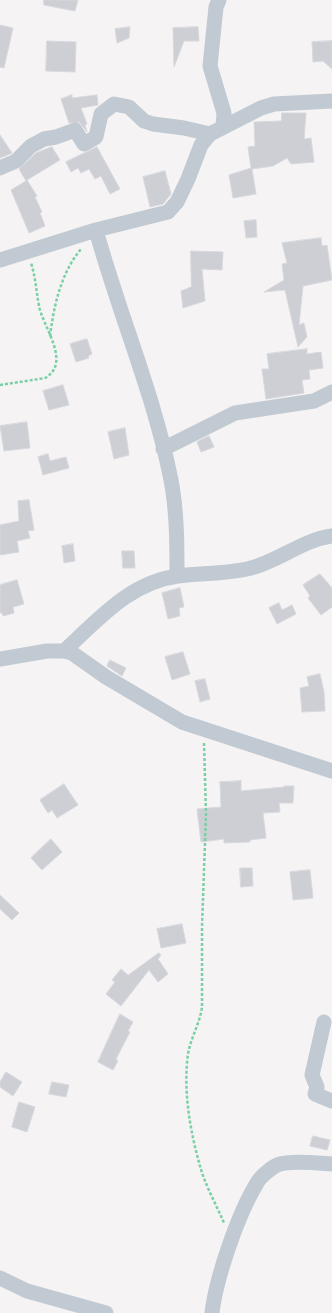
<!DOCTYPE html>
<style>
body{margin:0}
canvas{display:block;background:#f5f3f3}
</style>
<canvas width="332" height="1313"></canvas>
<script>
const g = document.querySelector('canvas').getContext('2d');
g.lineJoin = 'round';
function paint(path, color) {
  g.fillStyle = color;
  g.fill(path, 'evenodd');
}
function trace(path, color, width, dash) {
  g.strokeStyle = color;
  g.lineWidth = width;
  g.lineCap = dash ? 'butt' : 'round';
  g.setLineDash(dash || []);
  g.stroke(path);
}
const building = new Path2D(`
 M44,0H78L75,11L44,5Z
 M0,25L13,28L4,68L0,67Z
 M130,27L129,38L117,43L115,29Z
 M198,27L199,41H184L174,67L173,28Z
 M47,41L76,42L75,72L46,71Z
 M332,41V69L323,61L313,62L312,42Z
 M72,95V98L97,95L98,105L81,108L87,124L85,125L87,132L79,122L69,123L61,99Z
 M282,113H306L304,139L311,138L314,162L291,164L287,158L273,166L252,169L256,194L233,198L229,175L251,168L248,147L255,146L254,122L281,121Z
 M0,135L12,153L0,158Z
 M52,147L60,160L27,180L37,196L35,197L42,212L40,213L45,226L29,233L11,190L26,181L19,169L36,153Z
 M97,147L120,189L110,194L101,176L95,179L89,169L81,173L78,168L71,172L66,162Z
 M165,171L171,194L163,204L150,207L143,177Z
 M256,220L257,237L246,238L244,221Z
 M321,238L322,246L327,245L332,280L303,286L299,325L304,323L307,337L298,347L285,290L264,292L284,280L282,264L287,263L282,243Z
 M191,251L223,252L222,270L202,269L205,301L183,308L181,291L191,287Z
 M87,339L92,354L88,356L89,358L76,362L70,344Z
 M307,349V354L321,352L323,368L309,370L310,379L302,380L304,393L266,399L262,369H269L267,354Z
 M63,385L69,405L49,410L43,391Z
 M27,422L30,448L4,451L0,426Z
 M125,428L129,455L114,459L108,432Z
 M209,436L214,447L201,452L197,442Z
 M48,454L50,461L66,457L69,468L43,475L38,457Z
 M29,500L34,530L28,531L30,538L17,541L19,552L0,555V525L19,521L18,501Z
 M73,544L75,561L64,563L62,546Z
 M122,551H134L135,568H123Z
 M320,574L332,588V607L321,615L308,598L310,596L303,585Z
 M17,580L24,604L13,607L14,613L3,616L2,613H0V585Z
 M180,588L184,607L179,608L180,616L168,619L162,593Z
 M279,603L282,610L292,605L296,614L277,624L269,608Z
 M183,652L190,674L172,680L165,657Z
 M110,660L126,668L122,676L107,666Z
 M320,674L324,692L325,711L302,712L300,688L309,686L307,677Z
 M205,679L210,699L200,702L195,681Z
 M241,781V791L284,787V786H294L293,803H279L280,812L263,813L266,838L250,840V842L224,843V839L201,842L197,809L221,807L220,782Z
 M64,784L78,805L57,818L52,810L48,813L40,800Z
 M51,839L62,852L42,870L31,858Z
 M240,868H252L253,886L241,887Z
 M310,870L313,898L293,900L290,872Z
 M0,895L19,913L12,920L0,909Z
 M182,924L186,943L161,948L157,929Z
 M159,953L161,955L158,959L168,974L158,982L149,970L121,1006L106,994L115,982L112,980L121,969L128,975Z
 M120,1014L133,1022L128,1031L130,1032L116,1059L118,1061L113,1070L98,1062Z
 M6,1072L22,1082L13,1096L0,1087V1082Z
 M52,1082L69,1085L66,1097L49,1094Z
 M19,1102L35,1107L27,1132L12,1127Z
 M313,1136L330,1140L327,1150L310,1146Z`);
const path = new Path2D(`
 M50,336C54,305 61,273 81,249
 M0,385L45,378C72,363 43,327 39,306C36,290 36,279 31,263
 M204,743L206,814L202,927V1007C200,1023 191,1037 188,1054C183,1090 190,1131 200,1166C205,1185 216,1204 224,1223`);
const street = new Path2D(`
 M219,0L216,7L210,66L224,113L223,127
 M0,168L16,161L31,146L44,139L56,137L75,130L84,144L96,137L101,114L114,104L129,107L144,121L153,124L184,128L210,134
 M96,230C119,314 154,394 171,480C177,511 177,544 177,576
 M0,260L96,230L168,212L177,202L188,179L201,145L210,134L261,108L274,104L332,101
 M163,449L235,413L314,401L332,392
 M64,651C98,620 130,582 178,576C203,573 227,574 251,568C279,561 302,540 332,536
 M0,659L47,651H64L72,653L106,677L182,722L332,771
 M324,1022L312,1075L317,1087L315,1094L332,1101
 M0,1278L27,1291L106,1313
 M212,1313C216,1278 238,1214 257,1183C260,1177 271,1168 277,1165C290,1160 317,1163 332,1164`);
paint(building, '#cdcfd5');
trace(building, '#d7d9de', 1);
trace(path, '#7ad0a6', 2.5, [3, 2]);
trace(street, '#c1cad2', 15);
</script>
